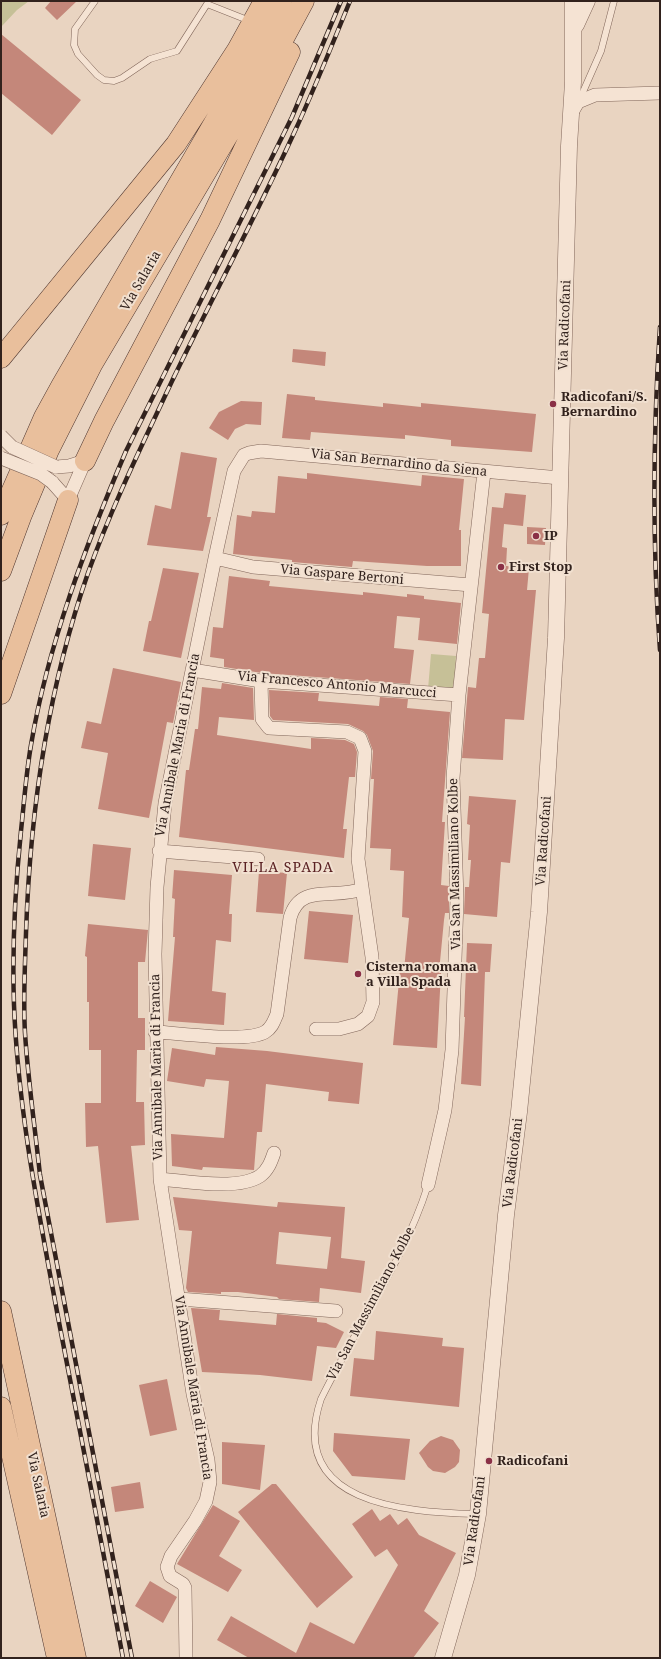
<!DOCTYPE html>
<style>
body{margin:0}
#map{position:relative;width:661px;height:1659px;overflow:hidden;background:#e9d4c1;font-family:"Noto Serif",serif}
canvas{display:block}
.frame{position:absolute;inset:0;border:2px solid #32221d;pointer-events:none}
</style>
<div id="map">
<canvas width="661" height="1659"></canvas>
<div class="frame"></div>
</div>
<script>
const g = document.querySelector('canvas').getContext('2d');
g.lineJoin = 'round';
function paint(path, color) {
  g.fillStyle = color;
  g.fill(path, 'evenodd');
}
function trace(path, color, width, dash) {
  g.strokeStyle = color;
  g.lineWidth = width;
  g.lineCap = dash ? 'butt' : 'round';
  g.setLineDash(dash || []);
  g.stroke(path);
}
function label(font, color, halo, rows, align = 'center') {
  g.font = font + ' "Noto Serif",serif';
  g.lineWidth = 4;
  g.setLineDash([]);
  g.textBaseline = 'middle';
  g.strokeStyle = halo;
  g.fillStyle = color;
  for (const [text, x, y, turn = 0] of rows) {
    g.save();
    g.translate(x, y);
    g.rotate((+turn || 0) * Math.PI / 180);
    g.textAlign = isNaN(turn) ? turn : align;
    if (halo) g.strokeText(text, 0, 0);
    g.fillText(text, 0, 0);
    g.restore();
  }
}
const green = new Path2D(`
 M1,1H29L17,10L1,27Z
 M431,654L456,656L454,691L428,689Z`);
const building = new Path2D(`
 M51,1H77L57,20L45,8Z
 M1,34L81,100L52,135L1,93Z
 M293,349L326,352L325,366L292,362Z
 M287,394L315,397V400L383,407V403L421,407V403L536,414L532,452L451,446V440L405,435V439L311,432L310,440L282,438Z
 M241,401L262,402L261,425L246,424L235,429L228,440L209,428L219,412Z
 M181,452L217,458L207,517H211L203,551L147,545L155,505L171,509Z
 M307,473L421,486L422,475L464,479L459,530H461V566H427L353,561L352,567L292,562V560L233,554L237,515L251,517L252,511L275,513L278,476L307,479Z
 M505,493L526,495L523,526L504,524L502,547L507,548L506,566L529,568L527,590H536L524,720L505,719L503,760L462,758L468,687L476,688L479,658H485L489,614L482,613L492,507L503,508Z
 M527,527L546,528L545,545L527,544Z
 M163,568L199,573L181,658L143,651L149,621H151Z
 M229,576L270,581L269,586L363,595V592L407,597V594L424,596V599L461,603L457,644L418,640L420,618L397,616L394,648L414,650L410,684L262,673L224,667V659L210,657L213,627L223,628Z
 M113,668L181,682L173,723L167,722L149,818L98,809L108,753L81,748L87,721L101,724Z
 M222,683L253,688L254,720L219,717L217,735L311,749V738L345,740L354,744L357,752L355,777H349L343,829H347L344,858L179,837L186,770H189L195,729H198L202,687L221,689Z
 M269,690L319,693L318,701L379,706L380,697L408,699L407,708L450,712L442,822H445L441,885L449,886V913H445L444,920L439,972H441L437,1048L393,1045L400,970H404L409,918L402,917L404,871L390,870L391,849L370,848L374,779H371L373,751L367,735L363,731L348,724L273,720L270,716Z
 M469,796L516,800L510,863L501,862L497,917L464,914L465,887H469L471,860H468L470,825L467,824Z
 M93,844L131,848L125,900L88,896Z
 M174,870L232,875L229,914H232L231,942L216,940L212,991L226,993L224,1025L168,1021L175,937H173L175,899L172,898Z
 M259,871L287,873L283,914L256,912Z
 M309,911L353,915L348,963L304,959Z
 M88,924L148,930L145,962H138V1018H145V1050H137L136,1102H144L145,1145L131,1146L139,1220L106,1223L98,1146L86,1147L85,1103H101V1050H89V1002H87V957L85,956Z
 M467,943L492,944L490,972H485L481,1086L461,1084L465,1017H464Z
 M216,1047L267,1051L363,1063L359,1104L328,1101L329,1092L266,1084L262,1132H257L254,1170L203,1167L202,1170L172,1166L171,1134L224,1138L229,1081L206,1079L204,1087L167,1081L172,1048L215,1055Z
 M173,1197L277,1207L278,1202L345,1207L341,1258L365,1261L361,1293L320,1288L319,1302L279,1299L277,1297L238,1292H221V1294L188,1292L186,1288L192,1231L179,1230ZM279,1232L331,1237L327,1269L276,1264Z
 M191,1308L220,1310L219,1320L276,1325L277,1314L317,1318V1322L326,1323L344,1332L336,1348L317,1346L312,1381L260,1375L202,1372Z
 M376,1331L443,1338L442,1346L464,1348L459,1407L350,1396L354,1358L374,1360Z
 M167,1379L177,1430L150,1436L139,1385Z
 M334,1433L410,1439L405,1480L352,1476L333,1451Z
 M441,1436L453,1440L460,1450L459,1462L455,1467L445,1473L433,1471L428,1467L419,1453L430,1441Z
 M222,1442L265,1445L260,1490L222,1484Z
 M140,1482L144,1508L115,1512L111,1487Z
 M272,1484H276L353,1577L317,1608L238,1512Z
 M213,1505L240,1521L219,1556L242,1570L228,1592L177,1564Z
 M372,1509L380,1521L390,1514L398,1525L407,1518L419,1535L456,1553L424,1611L439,1623L413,1658H249L217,1640L231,1616L296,1653L310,1622L354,1644L398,1565L387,1549L375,1557L352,1524Z
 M150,1581L177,1597L163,1623L135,1606Z`);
const service = new Path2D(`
 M95,1L75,29L74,45L78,54L97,75L104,80L114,81L122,78L150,59L177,51L207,4L250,21
 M579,101L601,51L614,1
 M428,1185C404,1261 356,1327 321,1399C286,1504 404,1512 476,1514`);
const minor = new Path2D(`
 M571,114L578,102L595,95L660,93
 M56,467L69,466L85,461
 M52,482L68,500
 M68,500L85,461
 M215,558L253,567L471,585
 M192,670L261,681L459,695
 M261,681L262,719L269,728L347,732L360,738L365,751L358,859L372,957L373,1002L368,1016L358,1024L339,1029H316
 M159,851L258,859
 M155,1032C180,1033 246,1043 265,1032C272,1028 274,1021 277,1014L290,918C300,882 334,900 362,889
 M160,1179C186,1181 237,1191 260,1176C268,1170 271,1162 274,1153
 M428,1185L445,1110L452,1050L457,899L453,778L459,695L484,472
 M179,1299L336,1311
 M186,1658L185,1588L183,1584L170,1576L167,1567L171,1556L195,1521L206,1501L210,1482L208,1460L193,1394L160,1179L155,954L157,887L165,803L215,558L234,471L244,455L249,453L261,451L560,478`);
const tertiary = new Path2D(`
 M576,25L587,1
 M443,1658L467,1575L478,1514L506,1215L519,1112L539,912L556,638L569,146L573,82V1`);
const primary = new Path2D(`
 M1,358L176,144L237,50L264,1
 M85,461L104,421L210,220L290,52
 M1,515L44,417L61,386L251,59L282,1
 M1,571L21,517L49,450L92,365L268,68L304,1
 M1,694L68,500
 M1,1311L76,1658
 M1,1407L57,1658`);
const rail = new Path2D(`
 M660,327C653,435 652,543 660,650
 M123,1658C102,1544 80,1431 58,1317C39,1214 18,1110 14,1005C12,947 15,889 21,831C24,803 26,774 31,745C48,644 86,545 126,451L292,117L341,1
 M132,1658L40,1175C35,1128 28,1080 25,1033C23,1000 25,966 26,933C30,811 48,688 88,573C112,506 143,443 173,379C213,296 256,216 294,133C314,90 332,45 350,1`);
const minorBridge = new Path2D(`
 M1,436L12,447L56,467
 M1,458L41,474L52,482`);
const markers = [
 [553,404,4,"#8a3046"],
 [536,536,4,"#8a3046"],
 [501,567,4,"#8a3046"],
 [358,974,4,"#8a3046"],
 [489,1461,4,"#8a3046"]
];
const streetNames = [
 ["Via Salaria",141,281,-60],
 ["Via Radicofani",565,325,-88],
 ["Via San Bernardino da Siena",399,463,6],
 ["Via Gaspare Bertoni",342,575,5],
 ["Via Francesco Antonio Marcucci",337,685,5],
 ["Via Annibale Maria di Francia",178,745,-79],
 ["Via Radicofani",544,841,-86],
 ["Via San Massimiliano Kolbe",455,864,-91],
 ["Via Annibale Maria di Francia",157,1067,-91],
 ["Via Radicofani",513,1163,-83],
 ["Via San Massimiliano Kolbe",371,1304,-62],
 ["Via Annibale Maria di Francia",193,1388,81],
 ["Via Salaria",38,1485,78],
 ["Via Radicofani",475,1521,-82]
];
const poiNames = [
 ["Radicofani/S.",561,397],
 ["Bernardino",561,412],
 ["IP",544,536],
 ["First Stop",509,567],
 ["Cisterna romana",366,967],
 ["a Villa Spada",366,982],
 ["Radicofani",497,1461]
];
const neighbourhoodNames = [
 ["VILLA SPADA",283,868]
];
paint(green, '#c6c097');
paint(building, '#c4877a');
trace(service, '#81665a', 7);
trace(minor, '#81665a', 14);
trace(tertiary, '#81665a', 17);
trace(primary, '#4f362f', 21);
trace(service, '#f5e3d3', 6);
trace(minor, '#f5e3d3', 13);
trace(tertiary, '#f5e3d3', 16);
trace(primary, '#e9bf9c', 20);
trace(rail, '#32221d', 4.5);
trace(rail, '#f1e0d0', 3, [9]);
trace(minorBridge, '#81665a', 14, []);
trace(minorBridge, '#f5e3d3', 13);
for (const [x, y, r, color] of markers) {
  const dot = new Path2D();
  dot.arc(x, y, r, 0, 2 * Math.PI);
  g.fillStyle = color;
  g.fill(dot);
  trace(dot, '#f1e0d0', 1.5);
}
label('13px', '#32221d', '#f1e0d0', streetNames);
label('bold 13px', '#32221d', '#f1e0d0', poiNames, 'left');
g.letterSpacing = '1px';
label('14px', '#5a2123', '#f1e0d0', neighbourhoodNames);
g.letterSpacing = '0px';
</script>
